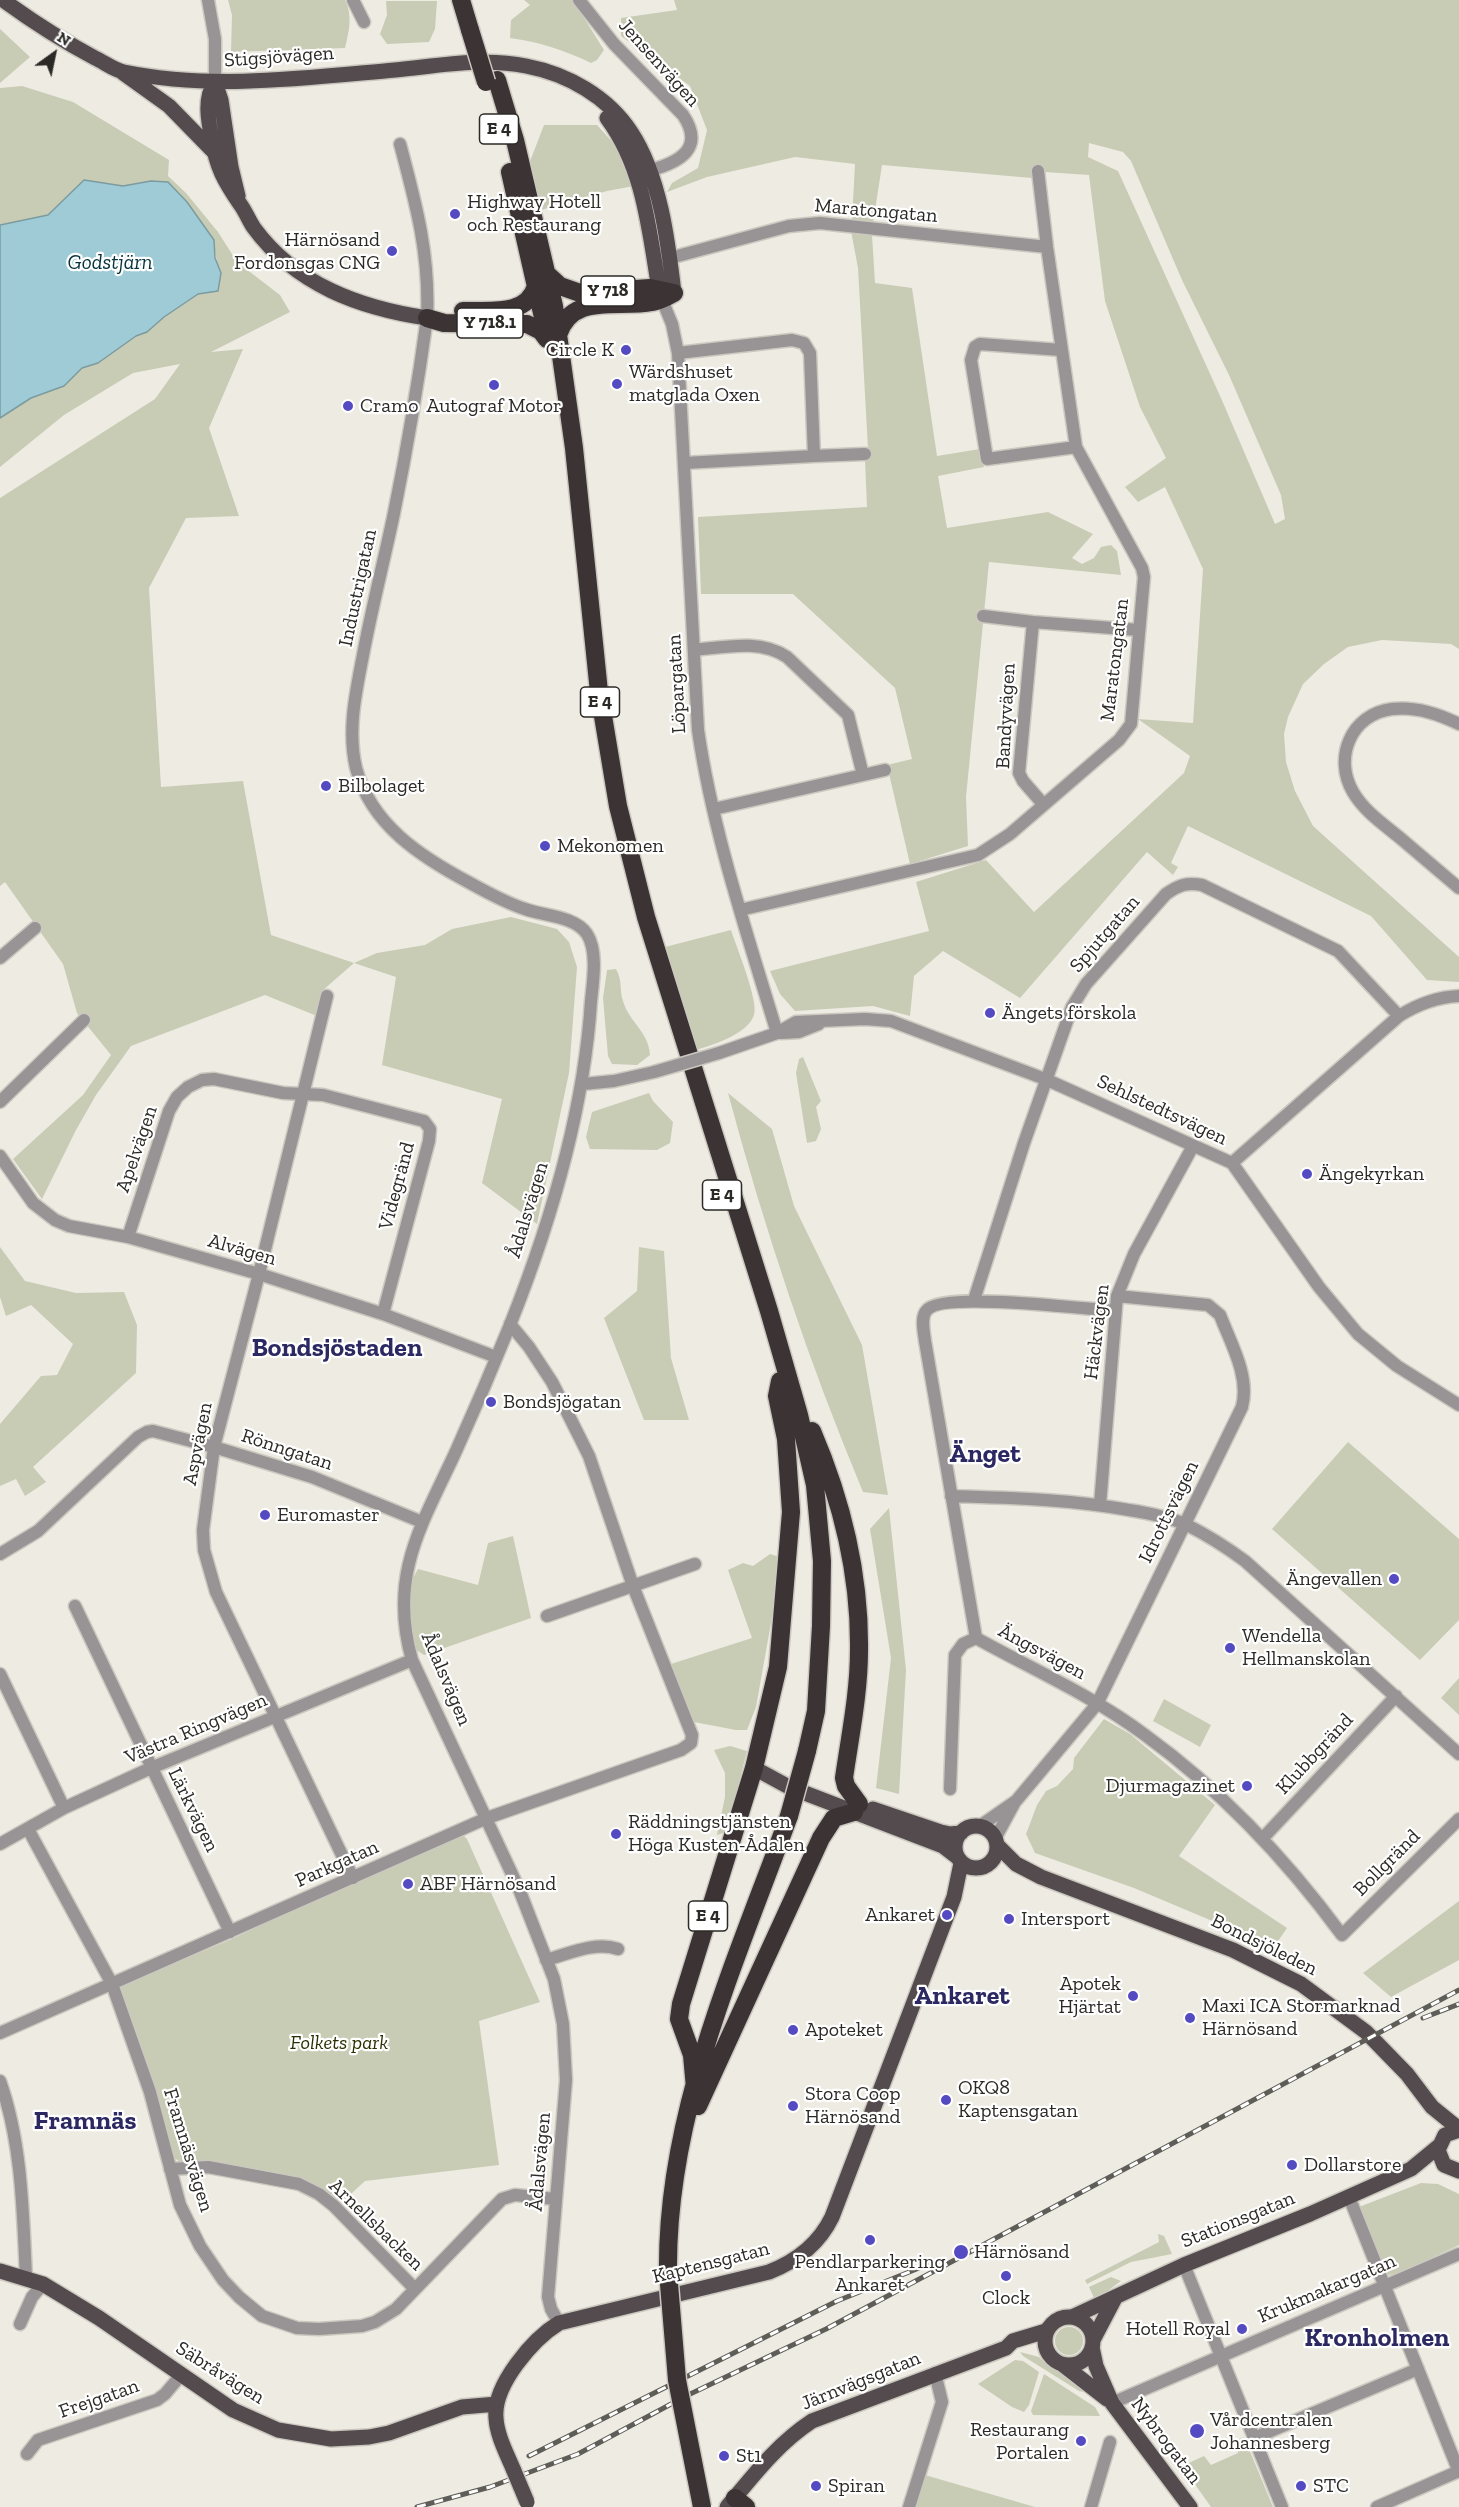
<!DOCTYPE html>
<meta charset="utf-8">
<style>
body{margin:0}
#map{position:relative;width:1459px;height:2507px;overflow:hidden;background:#eeebe2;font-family:"Zilla Slab",serif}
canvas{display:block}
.north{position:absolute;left:24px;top:24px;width:60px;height:60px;-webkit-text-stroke:4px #fff;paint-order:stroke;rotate:33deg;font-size:16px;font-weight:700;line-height:24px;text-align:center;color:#2b2a26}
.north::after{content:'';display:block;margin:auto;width:21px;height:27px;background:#2b2a26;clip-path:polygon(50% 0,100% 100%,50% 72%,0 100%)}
</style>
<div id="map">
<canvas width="1459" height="2507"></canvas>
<div class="north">N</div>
</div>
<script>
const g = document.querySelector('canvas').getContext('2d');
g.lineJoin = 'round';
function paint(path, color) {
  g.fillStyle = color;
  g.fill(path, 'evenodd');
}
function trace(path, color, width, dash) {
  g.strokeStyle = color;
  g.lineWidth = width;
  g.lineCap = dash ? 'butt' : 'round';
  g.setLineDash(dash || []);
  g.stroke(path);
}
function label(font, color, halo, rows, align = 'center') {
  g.font = font + ' "Zilla Slab",serif';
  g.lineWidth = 4.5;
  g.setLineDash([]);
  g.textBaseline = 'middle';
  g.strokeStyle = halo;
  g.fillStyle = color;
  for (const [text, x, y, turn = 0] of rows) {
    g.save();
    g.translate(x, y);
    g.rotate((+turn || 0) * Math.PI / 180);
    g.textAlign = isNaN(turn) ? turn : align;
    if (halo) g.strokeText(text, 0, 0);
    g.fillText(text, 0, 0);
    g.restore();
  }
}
const green = new Path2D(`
 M228,0H345C353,16 349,31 345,48L231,52L232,15Z
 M524,0H573L604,50L597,60L591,63C564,50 540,42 510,38L511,20L530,5Z
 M674,0H1459V649L1451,644L1382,640L1348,647L1324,664L1303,684L1288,717L1284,734L1286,762L1295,791L1313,826L1459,957V982L1427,980L1371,916L1188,826L1171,863L1178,867L1173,875L1147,852L1020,998L943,951L914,976L910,1016L873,1006L795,1011L780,994L770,971L929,931L916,882L986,860L1034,912L1184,773L1190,756L1138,719L1193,723L1203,569L1165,487L1138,502L1125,487L1166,458L1140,407L1105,301L1089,175L1045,172L1032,178L882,165L873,223L852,220L855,164L795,157L707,177L667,192L672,183L698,168L707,130L690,86L621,36V18L677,10ZM1089,143L1123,152L1131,161L1182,280L1229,375L1281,495L1285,519L1275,524L1221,398L1118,171L1088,157Z
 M386,1H437L435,29L429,42L387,44L380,34L387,15Z
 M0,29L30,57L0,83Z
 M22,86L73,102L169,160L168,176L186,193L218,232L237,262L280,295L290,312L211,352L243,349L209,428L239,516L186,518L149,588L161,787L243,781L271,935L354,963L377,953L425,945L452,929L511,917L557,929L569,942L577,967L569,1073L537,1224L482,1183L502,1099L382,1065L396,977L354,963L322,991L317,1016L265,995L131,1046L96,1095L76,1130L42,1199L13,1159L83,1095L111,1055L77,1013L63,964L5,882L0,886V498L155,399L180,364L133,373L64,415L0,467V418L31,398L64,386L82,368L98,363L136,336L147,332L164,317L198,294L218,291C221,271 215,260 214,240L151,181L123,186L84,180L48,215L0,225V88Z
 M544,125H597L616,146L634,186L607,191L541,210L529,164Z
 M851,231L872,235L875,283L912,288L937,456L980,449L984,467L938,476L947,528L1048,512L1093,534L1072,558L1082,564L1094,558L1101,547L1111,545L1117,551L1121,575L989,562L966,797L968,846L910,864L887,765L912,759L895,688L793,594H701L698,517L867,507L865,460L868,449L858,268Z
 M731,930C736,946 759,1001 754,1015C748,1034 713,1045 696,1050L665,947Z
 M616,969C623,982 619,989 623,1001C629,1022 649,1032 650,1055L637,1065L612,1064L608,1056L603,998L607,970Z
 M803,1057L821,1101L816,1107L821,1129L816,1141L807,1143L796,1073L799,1059Z
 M649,1093L653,1101L673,1122L670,1143L657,1150L590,1149L586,1137L592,1112Z
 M728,1093L772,1129L794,1206L862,1345L888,1495L863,1492C809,1363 764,1228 728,1093Z
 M0,1247L25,1281L76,1293L124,1292L137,1325L136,1373L33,1467L46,1482L25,1496L16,1479L0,1486V1424L41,1376L57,1375L73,1344L31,1305L6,1316L0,1297Z
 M639,1247L664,1251L671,1358L689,1420H644L604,1318L637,1291Z
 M1348,1442L1459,1539V1620L1420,1660L1272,1529Z
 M889,1508L906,1670L899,1794L876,1788L891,1658L870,1529Z
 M513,1536L531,1618L424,1655L412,1647L408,1587L418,1569L478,1585L488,1543Z
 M770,1554L780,1557L774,1606L756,1707L747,1730H736L694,1722L671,1664L752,1638L728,1570L743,1563L753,1566Z
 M1459,1678V1715L1441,1698Z
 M1164,1699L1211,1725L1200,1747L1153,1721Z
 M1104,1719L1130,1734L1215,1805L1179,1856L1287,1928L1274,1947L1134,1888L1035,1853L1026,1834L1037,1805L1046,1791L1057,1786L1073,1769L1074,1758Z
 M730,1746L747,1751L732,1810L723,1833L717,1835L725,1797V1773L714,1750Z
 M462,1834L467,1839L540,2002L479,2021L499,2165L365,2181L340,2204L327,2191L306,2182L201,2161L180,2162L172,2156L119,1987L232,1939L292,1910Z
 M1459,1901V1960L1391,1997L1363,1973Z
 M1421,2183L1438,2184L1459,2194V2245L1397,2274L1388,2275L1359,2207Z
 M1158,2234L1164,2236L1172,2254L1131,2262L1087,2284L1085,2280L1159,2242Z
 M1111,2277L1121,2281L1095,2300L1089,2287Z
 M1055 2341a14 14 0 1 1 28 0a14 14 0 1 1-28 0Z
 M1020,2352L1039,2357L1047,2365L1079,2383L1088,2393L1079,2391L1023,2356Z
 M1015,2360L1023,2361L1039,2372L1029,2405L1024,2412L1012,2407L978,2384Z
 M1044,2374L1095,2407L1100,2416L1033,2415L1031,2411Z
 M1244,2437L1273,2507H1211L1182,2466L1204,2456L1211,2465L1238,2453L1234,2441Z
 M925,2475L1035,2507H914Z`);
const water = new Path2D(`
 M84,180L123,186L151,181L168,182L187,202L214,240L215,258L221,273L218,291L198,294L164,317L147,332L136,336L98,363L82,368L64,386L31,398L0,418V225L48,215Z`);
const minor = new Path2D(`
 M208,0L215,39V82
 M353,0L364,22
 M579,0L614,44L683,115C705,148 680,162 651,170
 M400,144C416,204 430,255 427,318C418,384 407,449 394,513C384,561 372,607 363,655C356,692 347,730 356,768C371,825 421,857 470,883C488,893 506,903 525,909C544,916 575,916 587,934C598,951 593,982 591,1001C584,1112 551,1222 510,1325C493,1367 475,1409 456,1451C422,1525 388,1575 412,1660L519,1889L554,1979L563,2024L566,2080L548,2297L551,2309L559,2323
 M670,258L789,226L820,223L1047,247
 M660,295L672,324L678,353L698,730C713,833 747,933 777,1033
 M1061,350L980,344L975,347L971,360L987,459L1076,447
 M678,353L792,340L804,343L810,353L814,456L684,463
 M814,456L865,454
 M983,616L1033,622
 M694,650C726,647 760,639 787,657L848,715L863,775
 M1459,724C1439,714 1416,706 1392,709C1351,714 1333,758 1353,792C1364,811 1383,824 1399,837C1419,854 1439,871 1459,888
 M1043,804L1023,781L1019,773L1033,622L1139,630
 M714,809L885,770
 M740,910L978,855L1010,834L1119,740L1131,724L1144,577L1142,568L1076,447L1047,247L1038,171
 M0,958L35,928
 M327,996L259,1274L214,1447L203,1530L204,1550L216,1592L353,1878
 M781,1033L799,1032L819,1024
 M719,1053L777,1033L796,1022L865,1019L891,1021L1045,1079L1232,1163L1319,1287L1358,1334L1397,1366L1459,1405
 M583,1084L614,1081L654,1072
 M0,1102L84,1020
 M0,1156L33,1203L55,1220L69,1226L128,1237L259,1274L383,1314L496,1357
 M1232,1163L1399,1016C1418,1004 1436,997 1459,996
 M128,1237L169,1111L177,1097L188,1087L202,1080L214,1079L283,1093L323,1095L424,1121L430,1129L429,1141L383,1314
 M974,1300L1024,1143L1072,1007L1086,984L1166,894C1179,885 1187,882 1202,885L1338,951L1399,1016
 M951,1496C1011,1498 1070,1499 1129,1510C1148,1513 1169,1517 1187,1525C1207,1535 1226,1547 1245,1561L1459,1754
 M1100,1505L1117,1296L1134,1254L1193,1146
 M0,1554L38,1531L138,1437L147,1432L153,1431L214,1447L312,1477L422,1522
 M75,1606L230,1932
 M547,1616L695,1564
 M976,1638C1032,1669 1093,1696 1145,1735C1222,1791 1286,1859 1342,1935L1459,1819
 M976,1638L925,1341C924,1332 920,1317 927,1310C943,1291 1085,1309 1115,1311
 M0,1674L64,1808
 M950,1789L955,1655L963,1644L976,1638
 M980,1826L1016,1801L1097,1704L1242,1407C1250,1376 1231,1344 1220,1315L1208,1305L1117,1296
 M28,1829L112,1984L150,2092L180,2205L200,2246L223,2280L239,2297L262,2316L297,2328L319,2329L362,2326L375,2322L396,2309L502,2199L515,2195L555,2199
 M996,1837L1015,1802
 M1263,1838L1396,1696
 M0,1844L64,1808L151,1768L412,1660
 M546,1960C568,1954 595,1941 618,1949
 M0,2033L487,1818L681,1750L691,1743L692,1735L633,1586L589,1456L552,1382L529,1347L510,1324
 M0,2081C22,2143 23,2213 26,2278
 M170,2169L208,2167L299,2184L319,2194L334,2206L415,2289
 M1349,2197L1459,2472
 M1184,2265L1282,2507
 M20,2324L32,2297L43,2284
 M1112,2403L1459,2254
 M1254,2438L1418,2369
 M27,2454L38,2440L157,2400L165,2394L181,2375
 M909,2507L942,2402L935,2373
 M1091,2507L1110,2442
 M1377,2507L1459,2471`);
const major = new Path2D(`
 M3,0C33,22 63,41 95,58C104,62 114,70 124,72C213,90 305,78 395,70C438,66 483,57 526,66C568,74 608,97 631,132C660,176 668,241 674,293
 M123,73L169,106L213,151
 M215,82C204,98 208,120 212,139C216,167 225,182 240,204C246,212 249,221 254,228C296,285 360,308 427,318
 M215,82L221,100L231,167L238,196
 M607,118C644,168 649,230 659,289
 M754,1768L789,1787L943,1846L956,1856
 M873,1809L941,1832L950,1834L961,1833
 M955 1847a21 21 0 1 1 42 0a21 21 0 1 1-42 0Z
 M998,1846L1016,1864L1041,1877L1233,1950L1301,1984L1366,2032L1407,2074L1432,2107L1459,2129
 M1459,2130L1445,2135L1438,2150L1444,2165L1459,2171
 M0,2271L43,2284L99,2318L233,2410L278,2430L331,2439L369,2437L389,2433L462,2407L497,2404
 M1045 2341a24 24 0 1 1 48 0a24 24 0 1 1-48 0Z
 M1072,2317L1184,2265L1310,2214L1411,2169L1439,2146
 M1093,2340L1115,2298
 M1092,2347L1096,2366L1112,2403L1190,2507
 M1062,2364L1107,2399
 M514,2471C507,2454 497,2436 496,2418C493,2385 533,2339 559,2323L769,2272C797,2261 819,2244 832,2217L954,1897L961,1863
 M727,2507C753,2476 777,2444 812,2421L1006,2348L1013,2341L1046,2331`);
const highway = new Path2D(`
 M461,0L470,30
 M497,80L515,140L554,306L574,448L599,692L618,806L646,917L769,1311L799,1415L815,1485L822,1561L821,1626L816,1711L807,1751
 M510,172L547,335
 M547,274L560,286L580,293L650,288L674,293
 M463,311C489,310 527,317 536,286
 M427,318L444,323L527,324L541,331L547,339
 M558,335C572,292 617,309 652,302C660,301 667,297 674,293
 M812,1431C842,1501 860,1574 859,1650C859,1693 850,1736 844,1778L846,1786L859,1804
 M695,2088L692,2055L679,2019L681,2004L754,1768L778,1667L791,1512L786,1439L777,1396L780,1381
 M698,2106L821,1838L834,1818L854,1812
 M668,2272C666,2113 736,1962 789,1816
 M735,2498L746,2507`);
const rail = new Path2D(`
 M1423,2018L1459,2004
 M529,2456L837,2301L934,2262
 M417,2507L490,2487L578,2454L686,2396L826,2329L1459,1990`);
const minorBridge = new Path2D(`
 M654,1072L719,1053`);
const majorBridge = new Path2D(`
 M514,2471L527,2502`);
const highwayBridge = new Path2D(`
 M470,30L486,82
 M789,1816L807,1751
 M668,2272L677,2380L702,2507`);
const markers = [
 [455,214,6,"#544bc2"],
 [392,251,6,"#544bc2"],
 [626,350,6,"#544bc2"],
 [617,384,6,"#544bc2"],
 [494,385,6,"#544bc2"],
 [348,406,6,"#544bc2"],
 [326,786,6,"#544bc2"],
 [545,846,6,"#544bc2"],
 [990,1013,6,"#544bc2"],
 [1307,1174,6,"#544bc2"],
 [491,1402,6,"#544bc2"],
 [265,1515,6,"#544bc2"],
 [1394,1579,6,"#544bc2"],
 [1230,1648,6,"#544bc2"],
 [1247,1786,6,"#544bc2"],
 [616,1834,6,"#544bc2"],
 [408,1884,6,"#544bc2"],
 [947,1915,6,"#544bc2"],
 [1009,1919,6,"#544bc2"],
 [1133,1996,6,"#544bc2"],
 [1190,2018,6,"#544bc2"],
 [793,2030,6,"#544bc2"],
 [946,2100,6,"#544bc2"],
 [793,2106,6,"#544bc2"],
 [1292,2165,6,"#544bc2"],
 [870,2240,6,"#544bc2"],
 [961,2252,8,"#544bc2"],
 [1006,2276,6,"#544bc2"],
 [1242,2329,6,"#544bc2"],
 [1197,2431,8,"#544bc2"],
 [1081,2441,6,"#544bc2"],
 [724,2456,6,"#544bc2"],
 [816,2486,6,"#544bc2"],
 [1301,2486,6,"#544bc2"]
];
const shields = [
 [499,129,39],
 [608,291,54],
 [490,323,66],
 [600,702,39],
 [722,1195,39],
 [708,1916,39]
];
const shieldNames = [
 ["E 4",499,129],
 ["Y 718",608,291],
 ["Y 718.1",490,323],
 ["E 4",600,702],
 ["E 4",722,1195],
 ["E 4",708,1916]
];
const streetNames = [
 ["Stigsjövägen",279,57,-4],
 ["Jensenvägen",659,63,48],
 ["Maratongatan",876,211,5],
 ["Industrigatan",358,588,-78],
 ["Maratongatan",1115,660,-83],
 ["Löpargatan",677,684,-93],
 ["Bandyvägen",1006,716,-87],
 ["Spjutgatan",1105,934,-49],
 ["Sehlstedtsvägen",1162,1110,25],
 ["Apelvägen",137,1149,-71],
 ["Videgränd",397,1186,-75],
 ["Ådalsvägen",528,1210,-73],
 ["Alvägen",242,1250,16],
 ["Häckvägen",1097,1332,-83],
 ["Aspvägen",198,1444,-79],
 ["Rönngatan",287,1450,18],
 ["Idrottsvägen",1169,1512,-64],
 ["Ängsvägen",1042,1652,28],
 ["Ådalsvägen",446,1679,67],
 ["Västra Ringvägen",196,1729,-23],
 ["Klubbgränd",1315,1754,-47],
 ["Lärkvägen",193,1810,64],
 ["Bollgränd",1387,1863,-45],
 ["Parkgatan",337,1864,-24],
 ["Bondsjöleden",1264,1945,26],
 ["Framnäsvägen",188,2150,73],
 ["Ådalsvägen",540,2162,-85],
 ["Stationsgatan",1238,2220,-22],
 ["Arnellsbacken",376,2225,44],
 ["Kaptensgatan",711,2263,-14],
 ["Krukmakargatan",1327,2289,-23],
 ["Säbråvägen",220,2373,32],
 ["Järnvägsgatan",861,2381,-22],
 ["Frejgatan",99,2399,-19],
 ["Nybrogatan",1166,2441,53]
];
const poiNames = [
 ["Highway Hotell",467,202],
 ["och Restaurang",467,225],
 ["Härnösand",380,240,"right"],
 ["Fordonsgas CNG",380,263,"right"],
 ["Circle K",614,350,"right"],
 ["Wärdshuset",629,372],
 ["matglada Oxen",629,395],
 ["Cramo",360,406],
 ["Autograf Motor",494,406,"center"],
 ["Bilbolaget",338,786],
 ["Mekonomen",557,846],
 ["Ängets förskola",1002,1013],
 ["Ängekyrkan",1319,1174],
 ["Bondsjögatan",503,1402],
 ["Euromaster",277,1515],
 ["Ängevallen",1382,1579,"right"],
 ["Wendella",1242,1636],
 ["Hellmanskolan",1242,1659],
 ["Djurmagazinet",1235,1786,"right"],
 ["Räddningstjänsten",628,1822],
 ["Höga Kusten-Ådalen",628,1845],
 ["ABF Härnösand",420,1884],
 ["Ankaret",935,1915,"right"],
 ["Intersport",1021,1919],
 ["Apotek",1121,1984,"right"],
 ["Hjärtat",1121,2007,"right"],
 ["Maxi ICA Stormarknad",1202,2006],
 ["Härnösand",1202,2029],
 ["Apoteket",805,2030],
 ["OKQ8",958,2088],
 ["Kaptensgatan",958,2111],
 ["Stora Coop",805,2094],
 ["Härnösand",805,2117],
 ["Dollarstore",1304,2165],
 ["Härnösand",974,2252],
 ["Pendlarparkering",870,2262,"center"],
 ["Ankaret",870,2285,"center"],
 ["Clock",1006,2298,"center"],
 ["Hotell Royal",1230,2329,"right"],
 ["Vårdcentralen",1210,2420],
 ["Johannesberg",1210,2443],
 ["Restaurang",1069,2430,"right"],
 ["Portalen",1069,2453,"right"],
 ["St1",736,2456],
 ["Spiran",828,2486],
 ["STC",1313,2486]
];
const parkNames = [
 ["Folkets park",339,2043]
];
const waterNames = [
 ["Godstjärn",110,263]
];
const districtNames = [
 ["Bondsjöstaden",337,1349],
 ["Änget",985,1455],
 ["Ankaret",962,1997],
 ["Framnäs",85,2122],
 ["Kronholmen",1377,2339]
];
paint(green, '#c8ccb5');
paint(water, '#9ecbd5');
trace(water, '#7c9ba0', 1.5);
trace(minor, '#cbc8c0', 15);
trace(major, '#cbc8c0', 18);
trace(highway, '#cbc8c0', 21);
trace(minor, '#989394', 12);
trace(major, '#534b4d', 15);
trace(highway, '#3c3335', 18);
trace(rail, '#5e5d57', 5);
trace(rail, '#fff', 3, [9]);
trace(minorBridge, '#cbc8c0', 15, []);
trace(majorBridge, '#cbc8c0', 18, []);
trace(highwayBridge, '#cbc8c0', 21, []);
trace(minorBridge, '#989394', 12);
trace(majorBridge, '#534b4d', 15);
trace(highwayBridge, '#3c3335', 18);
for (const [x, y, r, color] of markers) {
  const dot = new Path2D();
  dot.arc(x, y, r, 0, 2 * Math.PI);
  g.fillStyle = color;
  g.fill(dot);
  trace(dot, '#fff', 2);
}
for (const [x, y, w] of shields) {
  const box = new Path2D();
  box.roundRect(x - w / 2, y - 15, w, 30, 4.5);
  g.fillStyle = '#fff';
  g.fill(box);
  trace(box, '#2b2a26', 1.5);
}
label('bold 18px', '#2b2a26', null, shieldNames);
label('20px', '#2b2a26', '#fff', streetNames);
label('20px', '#2b2a26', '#fff', poiNames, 'left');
label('italic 20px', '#2b3003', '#fff', parkNames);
label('italic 21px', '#06333b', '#fff', waterNames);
label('bold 26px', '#2b2862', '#fff', districtNames);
</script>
